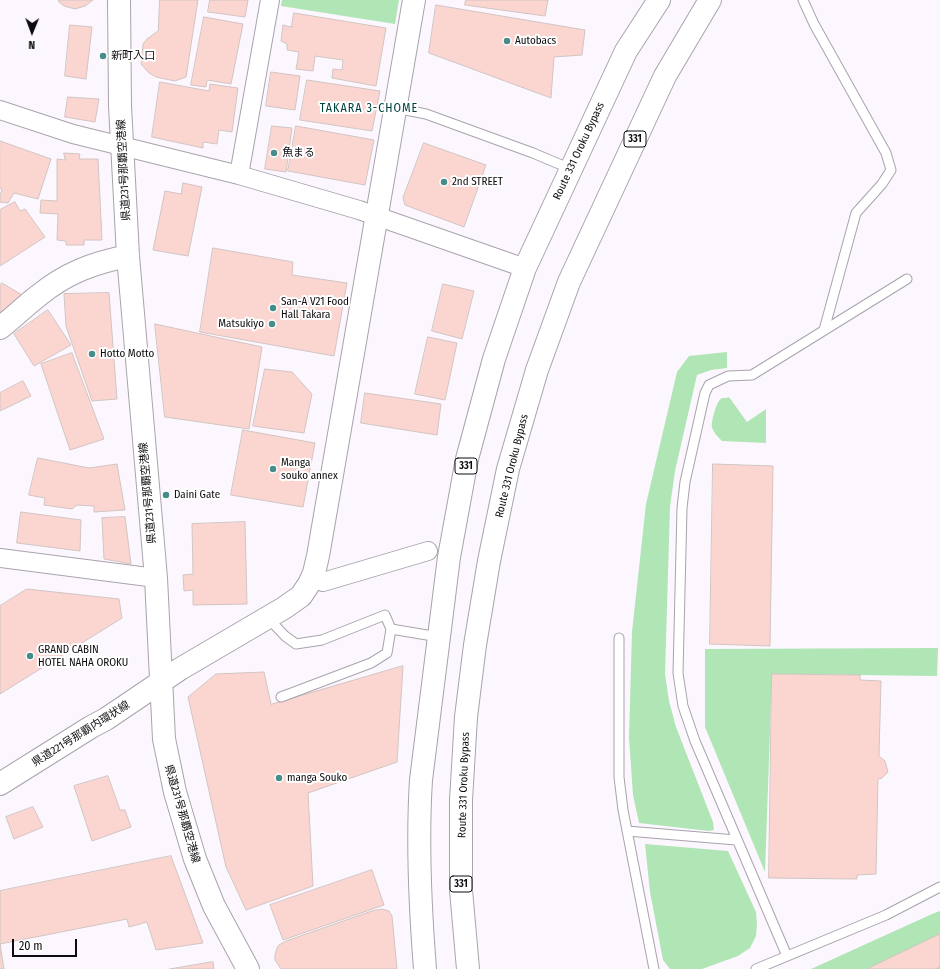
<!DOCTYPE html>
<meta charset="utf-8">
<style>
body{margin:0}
#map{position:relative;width:940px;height:969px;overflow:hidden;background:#fcf7ff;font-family:"Fira Sans Condensed",sans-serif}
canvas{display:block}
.north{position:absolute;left:12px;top:12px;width:40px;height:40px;-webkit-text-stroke:3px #fff;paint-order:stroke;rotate:181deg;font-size:11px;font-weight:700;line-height:16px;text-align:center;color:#0d0b0e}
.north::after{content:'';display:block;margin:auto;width:14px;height:18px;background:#0d0b0e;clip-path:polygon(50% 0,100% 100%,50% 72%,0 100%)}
.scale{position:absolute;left:12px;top:939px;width:65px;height:18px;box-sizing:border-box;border:2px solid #0d0b0e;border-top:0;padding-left:5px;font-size:12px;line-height:14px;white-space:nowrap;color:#0d0b0e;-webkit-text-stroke:3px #fff;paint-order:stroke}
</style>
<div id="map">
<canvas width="940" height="969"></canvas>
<div class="north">N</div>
<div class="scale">20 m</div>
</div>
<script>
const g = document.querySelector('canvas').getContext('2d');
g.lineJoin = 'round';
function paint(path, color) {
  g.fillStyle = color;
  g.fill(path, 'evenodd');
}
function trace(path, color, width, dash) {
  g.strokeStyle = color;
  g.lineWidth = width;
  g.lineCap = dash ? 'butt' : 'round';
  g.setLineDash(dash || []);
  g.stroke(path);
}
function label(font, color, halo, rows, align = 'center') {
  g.font = font + ' "Fira Sans Condensed","Noto Sans JP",sans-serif';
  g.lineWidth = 4;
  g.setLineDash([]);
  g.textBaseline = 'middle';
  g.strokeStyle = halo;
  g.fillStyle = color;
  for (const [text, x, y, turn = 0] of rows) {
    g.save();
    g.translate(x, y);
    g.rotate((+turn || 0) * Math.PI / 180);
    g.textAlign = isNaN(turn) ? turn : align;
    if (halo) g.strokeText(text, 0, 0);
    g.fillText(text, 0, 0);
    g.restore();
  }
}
const green = new Path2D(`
 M282,0H399L395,24L281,6Z
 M727,352V368L711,370L697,375L675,471L670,507L665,674L669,701L676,727L713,822L714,830L709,831L639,823L633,795L629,738L632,632L646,504L677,372L689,356Z
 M729,397L747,422L766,409V443L722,441C718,437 714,433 712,428C711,422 716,401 722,398C723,398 728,398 729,397Z
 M938,648L937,676L772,674L765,872L705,727V649Z
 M645,844L728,851L756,912L757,925L756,936L750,948L738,956L702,969H670L663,960L650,892Z
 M940,911V969H811L932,914Z`);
const building = new Path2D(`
 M59,0H93L85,6L75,9L64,6L59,2Z
 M160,0H198L186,77L175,81L156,77L149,73L141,64L143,44L147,39L158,31Z
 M210,0H248L245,17L208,12Z
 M466,0H548L545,16L465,5Z
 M436,5L585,30L582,55L554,57L551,98L429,53Z
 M294,13L386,28L376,86L332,78L333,69L342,70L343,60L315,56L313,71L296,69L299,52L287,50V44L281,41L283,25L291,27Z
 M204,17L243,24L231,84L207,80L206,87L191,85Z
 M70,25L92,27L86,79L65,76Z
 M271,72L300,76L295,110L266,106Z
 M307,80L380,91L372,131L300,120Z
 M160,82L209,91L210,84L238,88L232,132L219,130L217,144L203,142V148L152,137Z
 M68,97L99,99L95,122L65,117Z
 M272,126L292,128L286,172L265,169Z
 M296,126L374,140L365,185L288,171Z
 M0,141L51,159L38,199L14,193L8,203L0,202V195L2,190L0,188Z
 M424,143L486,165L464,227L405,205L403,198Z
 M64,153L80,154L79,159H98L102,240H84V245H66V241L57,240L58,214L40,213L41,200L57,201V159L65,160Z
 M183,183L202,187L188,256L153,250L165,191L181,194Z
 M15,202L20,211L25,209L45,237L0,266V210Z
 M213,248L293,262L292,275L347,283L334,356L200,332Z
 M2,283L22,295L0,313V285Z
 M443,284L474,291L462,339L432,331Z
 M109,293L117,399L92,401L66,326L64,294Z
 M48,310L71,345L34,366L14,334Z
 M155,324L262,347L249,429L165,417Z
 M428,337L457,343L445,400L415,394Z
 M72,353L104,439L70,450L41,364Z
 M265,369L292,372L312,394L304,433L253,426Z
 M23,381L31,396L0,411V393Z
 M365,393L441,404L437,435L361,423Z
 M243,430L315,443L303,507L231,495Z
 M38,458L89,468L117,464L125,510L94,512V506L77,505L72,509L44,505L45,498L29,495Z
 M713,464L773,466L770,646L710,644Z
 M21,512L81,520L80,551L17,543Z
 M125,517L131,564L104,559L102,518Z
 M245,522L247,604L193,605V590L184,591L183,575L193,574L192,524Z
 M27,589L119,599L122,618L0,694V606Z
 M403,666L397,762L308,793L313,886L246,910L226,867L188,697L216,674L264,672L271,704Z
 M772,674L860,675V680L881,681L879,756L885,761L888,772L882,778L878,779L876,874L857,875V879L769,878Z
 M108,776L120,810H125L131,827L92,841L74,786Z
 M33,807L43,827L14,839L6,817Z
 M171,856L203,943L156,950L147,922L129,927L127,919L0,944V891Z
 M372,870L384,905L283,940L270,905Z
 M382,909L389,911L392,916L397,969H281L275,960V955L277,948L279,945L286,941L372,911Z
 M940,934V967L936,969H867Z
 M0,944L4,969H0Z
 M213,962L214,969H170Z`);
const lane = new Path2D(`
 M803,0L814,24L886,153L891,170L882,184L856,213L824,330
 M395,108L426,114L533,153L571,169
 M268,618L285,636L296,644L322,640L385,615L391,629L387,653L371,663L281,697
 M391,629L439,637
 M619,638V777L623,810L654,969
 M627,831L736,840
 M787,956L695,741L683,706L678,673L682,508L685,482L705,393L709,385L728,376L752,375L907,279
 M756,969L886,915L940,887`);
const street = new Path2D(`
 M0,110L73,134L239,175L359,210L525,268
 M239,175L270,0
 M0,558L156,578
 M323,582L428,551`);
const secondary = new Path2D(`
 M119,0L120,106L125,199L128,256L156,578L164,739L175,792L195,859L214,906L248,969
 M0,328C13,318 25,306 38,296C66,273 93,263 128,256
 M0,784L91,727L106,719L180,669L284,608L301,596L309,584L314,573L318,556L414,0`);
const highway = new Path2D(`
 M425,969C420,906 417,843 421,780L449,557L467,459L494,359L525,268L626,51L659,0
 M468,969L461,890V800L466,717L475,645L489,561L508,469L537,370L569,282L665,76L710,0`);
const markers = [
 [507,41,4,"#468d8a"],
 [103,56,4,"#468d8a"],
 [274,153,4,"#468d8a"],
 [444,182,4,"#468d8a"],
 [273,308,4,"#468d8a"],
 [272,324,4,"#468d8a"],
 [92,354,4,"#468d8a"],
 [273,469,4,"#468d8a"],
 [166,495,4,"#468d8a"],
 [30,656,4,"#468d8a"],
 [279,778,4,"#468d8a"]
];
const shields = [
 [635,139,22],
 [466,466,22],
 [461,884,22]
];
const shieldNames = [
 ["331",635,139],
 ["331",466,466],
 ["331",461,884]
];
const poiNames = [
 ["Autobacs",515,41],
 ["新町入口",111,56],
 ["魚まる",282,153],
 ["2nd STREET",452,182],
 ["San-A V21 Food",281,302],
 ["Hall Takara",281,315],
 ["Matsukiyo",264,324,"right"],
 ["Hotto Motto",100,354],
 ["Manga",281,463],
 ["souko annex",281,476],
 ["Daini Gate",174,495],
 ["GRAND CABIN",38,650],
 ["HOTEL NAHA OROKU",38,663],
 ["manga Souko",287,778]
];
const streetNames = [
 ["Route 331 Oroku Bypass",579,151,-65],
 ["県道231号那覇空港線",124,170,-93],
 ["Route 331 Oroku Bypass",512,466,-76],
 ["県道231号那覇空港線",148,493,-95],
 ["県道221号那覇内環状線",81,734,-32],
 ["Route 331 Oroku Bypass",464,785,-88],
 ["県道231号那覇空港線",182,814,74]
];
const neighbourhoodNames = [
 ["TAKARA 3-CHOME",369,109]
];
paint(green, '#b0e5b5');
paint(building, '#fbd6d1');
trace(building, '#d1c4c2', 1);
trace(lane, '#a9a3ac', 11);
trace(street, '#a9a3ac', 20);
trace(secondary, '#a9a3ac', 24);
trace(highway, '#a9a3ac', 24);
trace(lane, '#fff', 9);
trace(street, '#fff', 18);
trace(secondary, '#fff', 22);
trace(highway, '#fff', 22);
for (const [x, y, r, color] of markers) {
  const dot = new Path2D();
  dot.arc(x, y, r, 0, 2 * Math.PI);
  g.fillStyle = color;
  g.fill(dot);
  trace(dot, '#fff', 1.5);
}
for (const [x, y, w] of shields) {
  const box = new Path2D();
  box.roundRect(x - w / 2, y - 8, w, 16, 3);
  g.fillStyle = '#fff';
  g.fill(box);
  trace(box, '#0d0b0e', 1);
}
label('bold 10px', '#0d0b0e', null, shieldNames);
label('11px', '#0d0b0e', '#fff', poiNames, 'left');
label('11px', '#0d0b0e', '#fff', streetNames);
g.letterSpacing = '1px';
label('12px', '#004241', '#fff', neighbourhoodNames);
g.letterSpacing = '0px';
</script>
